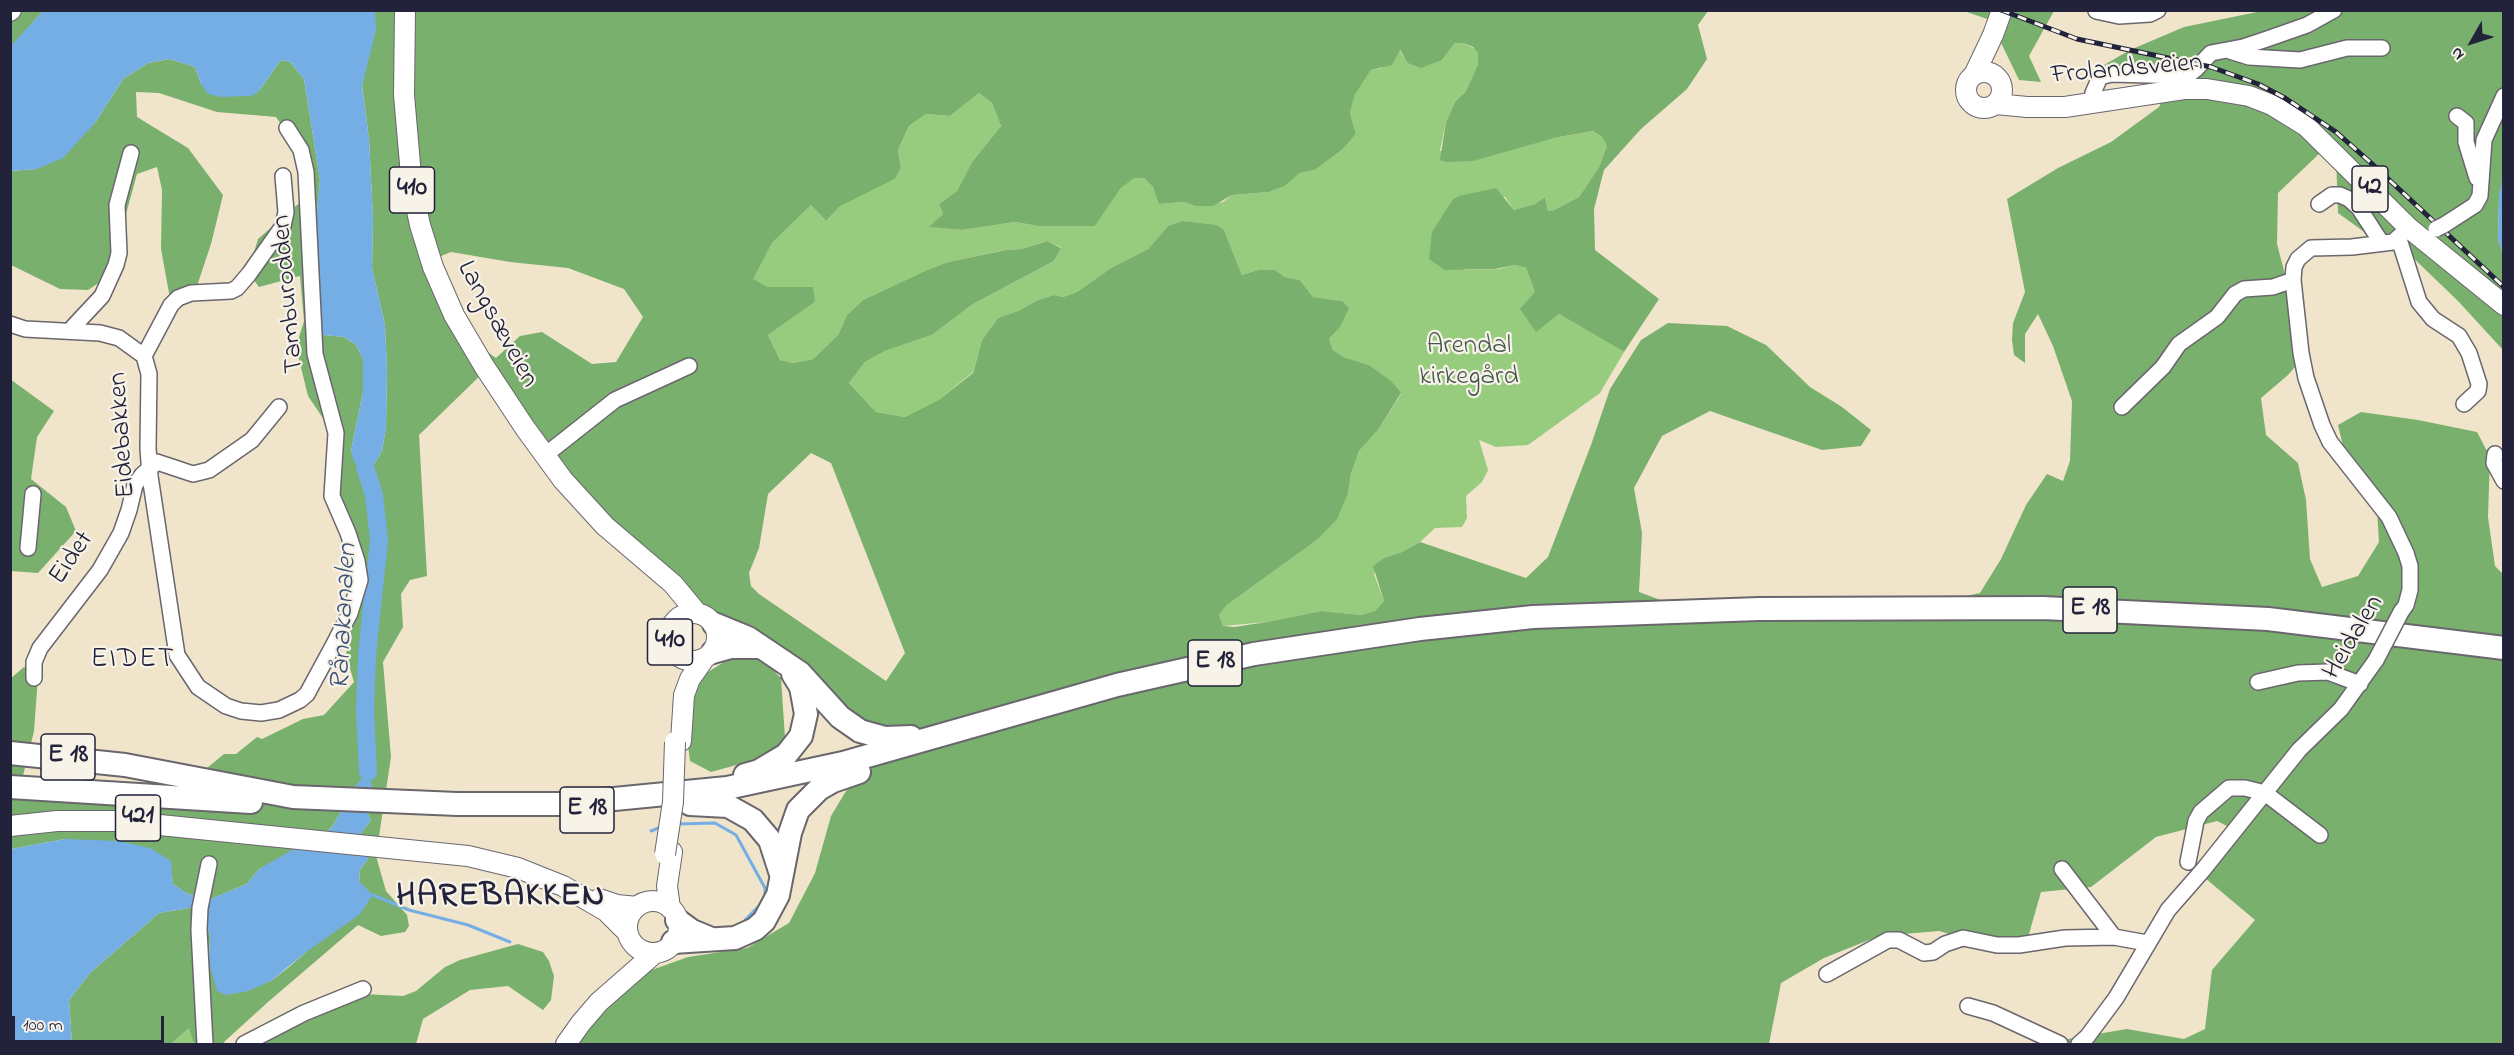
<!DOCTYPE html>
<meta charset="utf-8">
<style>
body{margin:0}
#map{position:relative;width:2514px;height:1055px;overflow:hidden;background:#f0e5cb;font-family:"Indie Flower",sans-serif}
canvas{display:block}
.frame{position:absolute;inset:0;border:12px solid #22223b;pointer-events:none}
.north{position:absolute;left:2442px;top:12px;width:60px;height:60px;-webkit-text-stroke:4px #f7f3e8;paint-order:stroke;rotate:231deg;font-size:16px;font-weight:700;line-height:24px;text-align:center;color:#22223b}
.north::after{content:'';display:block;margin:auto;width:21px;height:27px;background:#22223b;clip-path:polygon(50% 0,100% 100%,50% 72%,0 100%)}
.scale{position:absolute;left:12px;top:1016px;width:152px;height:27px;box-sizing:border-box;border:3px solid #22223b;border-top:0;padding-left:8px;font-size:18px;line-height:21px;white-space:nowrap;color:#22223b;-webkit-text-stroke:4px #f7f3e8;paint-order:stroke}
</style>
<div id="map">
<canvas width="2514" height="1055"></canvas>
<div class="frame"></div>
<div class="north">N</div>
<div class="scale">100 m</div>
</div>
<script>
const g = document.querySelector('canvas').getContext('2d');
g.lineJoin = 'round';
function fill(path, color) { g.fillStyle = color; g.fill(path, 'evenodd'); }
const shape = rows => new Path2D(rows.map(r => 'M' + r).join(''));
function strokePath(path, color, width, dash) { g.strokeStyle = color; g.lineWidth = width; g.lineCap = dash ? 'butt' : 'round'; g.setLineDash(dash || []); g.stroke(path); }
function write(font, color, halo, rows, align = 'center') {
  g.font = font + ' "Indie Flower",sans-serif'; g.lineWidth = 4.5; g.setLineDash([]); g.textBaseline = 'middle'; g.strokeStyle = halo; g.fillStyle = color; for (const [text, x, y, turn = 0] of rows) {
    g.save(); g.translate(x, y); g.rotate((+turn || 0) * Math.PI / 180); g.textAlign = isNaN(turn) ? turn : align; if (halo) g.strokeText(text, 0, 0); g.fillText(text, 0, 0); g.restore();
  }
}
fill(shape([
 [1455,43,1464,43,1475,49,1478,53,1478,64,1466,91,1455,102,1446,122,1440,151,1554,138,1593,131,1602,137,1607,146,1599,167,1579,197,1554,210,1548,211,1545,197,1535,204,1514,210,1505,197,1459,196,1453,199,1443,217,1464,270,1499,269,1515,265,1526,268,1535,292,1536,331,1559,314,1624,352,1600,393,1528,445,1496,447,1479,440,1488,470,1482,482,1466,496,1467,518,1462,527,1435,528,1420,542,1402,552,1384,558,1374,574,1384,601,1375,611,1361,615,1321,611,1267,622,1223,626,1219,615,1227,605,1317,540,1348,493,1351,474,1359,451,1378,430,1401,394,1369,365,1344,357,1333,350,1329,339,1340,327,1342,301,1313,297,1300,280,1285,277,1275,270,1258,270,1242,275,1224,230,1182,221,1168,226,1148,249,1111,268,1077,292,1063,297,1054,295,1038,300,1018,311,998,318,982,340,973,372,940,399,905,417,876,412,849,383,865,362,885,351,932,335,973,304,1054,261,1061,247,1046,241,1022,249,1005,250,948,262,927,270,863,300,847,315,838,335,813,359,793,363,780,360,768,335,815,302,797,288,768,287,752,279,772,243,811,205,826,221,839,207,895,179,901,168,898,150,909,126,926,114,950,116,979,93,992,103,1001,126,972,162,957,191,939,204,943,214,930,227,962,230,1015,222,1038,226,1095,226,1121,188,1134,177,1144,178,1153,187,1160,204,1184,202,1195,206,1223,202,1232,195,1269,192,1285,186,1300,173,1315,170,1343,149,1356,134,1350,113,1355,93,1371,70,1382,68,1399,50,1405,58,1442,60],
 [190,1027,194,1044,171,1044]
]), '#97cc7e');
fill(shape([
 [11,11,43,11,11,47],
 [375,11,1708,11,1698,25,1707,59,1687,89,1641,129,1604,170,1594,209,1595,250,1659,299,1624,352,1559,314,1536,332,1520,309,1535,292,1526,268,1515,265,1495,269,1445,270,1429,259,1432,232,1453,199,1459,196,1496,188,1514,210,1535,204,1545,197,1548,211,1554,210,1579,197,1599,167,1607,146,1602,137,1593,131,1554,138,1473,161,1447,162,1440,160,1446,122,1455,102,1466,91,1478,64,1478,53,1473,47,1464,43,1455,43,1442,60,1421,68,1408,63,1400,50,1392,65,1371,70,1355,94,1350,113,1356,134,1343,149,1315,170,1300,173,1285,186,1269,192,1232,195,1213,206,1195,206,1184,202,1159,204,1153,187,1144,178,1134,178,1121,188,1095,226,1038,226,1015,222,962,230,929,227,943,214,939,204,957,191,972,162,1001,126,992,103,979,93,950,116,926,114,909,126,898,150,901,168,895,179,839,207,826,221,811,205,772,243,753,279,768,287,813,287,815,302,768,335,780,360,793,363,813,359,838,335,847,315,863,300,927,270,948,262,1006,250,1022,249,1047,241,1061,248,1054,261,973,304,932,335,885,351,865,362,849,383,876,412,905,417,940,399,973,373,982,340,998,318,1018,311,1038,300,1054,295,1063,297,1077,292,1111,268,1148,249,1168,226,1182,221,1216,225,1224,230,1242,275,1258,270,1275,270,1285,277,1300,280,1313,297,1342,301,1349,308,1340,327,1329,339,1333,350,1344,357,1369,365,1392,382,1401,393,1378,430,1359,451,1351,474,1348,493,1337,519,1317,540,1227,605,1219,615,1223,626,1234,627,1267,622,1321,611,1361,615,1375,611,1384,601,1373,566,1384,558,1402,552,1420,542,1526,578,1548,557,1591,445,1610,389,1641,340,1668,323,1727,326,1766,345,1810,387,1842,407,1871,430,1861,446,1822,450,1710,411,1662,436,1634,488,1642,533,1639,592,1687,610,1923,605,1980,593,2001,559,2026,505,2047,474,2063,481,2070,461,2072,401,2053,346,2038,314,2025,334,2025,363,2014,355,2012,340,2013,323,2025,292,2007,199,2058,168,2111,142,2159,107,2169,87,2152,70,2096,73,2085,76,2130,50,2184,27,2262,11,2503,11,2504,173,2499,197,2498,239,2503,254,2503,350,2458,301,2406,251,2374,239,2338,213,2336,156,2321,152,2278,193,2277,244,2292,301,2301,360,2288,375,2261,398,2266,435,2298,463,2306,500,2310,559,2322,587,2358,576,2379,542,2377,510,2346,459,2338,425,2361,412,2418,420,2477,432,2490,457,2488,517,2495,566,2504,575,2503,1044,2054,1044,2068,1039,2127,1029,2184,1039,2205,1029,2212,970,2255,920,2205,878,2233,829,2217,821,2156,837,2091,887,2041,892,2027,941,1995,947,1939,931,1879,936,1824,958,1781,983,1769,1044,578,1044,592,1022,632,977,688,957,747,948,789,923,815,873,831,816,846,791,891,752,848,717,782,646,735,629,692,603,581,487,487,369,419,435,427,576,410,580,401,594,403,627,383,662,391,757,376,856,386,891,407,915,409,926,405,932,381,936,358,925,268,1002,224,1042,225,1044,194,1044,189,1028,171,1044,72,1044,69,1000,90,973,159,913,195,907,205,910,210,938,209,962,271,981,289,967,306,952,359,882,360,870,368,859,361,833,371,820,368,814,372,786,357,784,332,827,314,844,259,869,247,884,208,900,186,893,173,884,170,861,65,839,11,849,10,679,24,667,38,677,34,731,20,788,137,786,188,777,201,773,224,754,236,754,257,737,262,739,303,719,324,715,354,682,346,655,353,614,353,553,330,497,337,439,308,396,296,347,304,321,300,276,259,287,248,272,258,239,304,199,301,153,276,117,217,112,159,93,136,92,137,117,188,148,223,195,211,244,192,301,171,304,161,249,162,190,157,167,137,174,109,276,88,290,60,289,11,265,11,171,37,169,95,123,123,79,148,63,169,59,195,67,201,84,259,91,281,60,290,62,304,79,320,180,314,240,323,335,344,337,356,345,363,359,363,392,351,451,365,467,375,463,382,451,386,428,387,370,385,325,372,268,373,219,369,139,362,85,375,30],
 [451,252,510,262,568,268,624,289,643,317,616,362,592,364,542,332,520,336,496,358,474,343,429,261],
 [811,453,831,463,905,653,886,681,759,594,751,586,749,573,759,548,768,494],
 [1964,11,2054,11,2029,56,2041,82,2019,80,1990,20],
 [10,379,54,411,37,437,31,479,66,507,76,531,38,573,11,571],
 [737,654,763,660,781,678,785,738,769,756,711,772,690,761,686,730,695,680],
 [518,944,543,952,549,961,554,976,551,1000,543,1010,508,986,470,990,423,1019,416,1044,243,1044,363,994,403,996,416,991,445,967,460,960]
]), '#79b06d');
fill(shape([
 [43,11,375,11,376,30,362,86,369,139,373,219,372,268,385,325,387,370,386,428,382,451,375,463,362,469,354,462,351,451,363,392,363,359,356,345,344,337,323,335,316,327,314,240,320,180,304,79,290,62,281,60,259,91,251,96,221,97,208,94,201,84,195,67,169,59,148,63,123,79,95,123,63,158,37,169,11,171,10,47],
 [2503,173,2503,254,2498,239,2499,197],
 [368,772,372,786,368,814,371,820,361,833,369,852,368,859,360,870,359,881,373,895,359,915,306,952,271,981,248,991,226,995,217,991,209,962,210,938,205,911,195,907,159,913,90,973,69,1000,72,1044,11,1044,11,849,65,839,118,841,150,848,171,861,173,884,186,893,208,900,247,884,259,869,292,850,314,844,332,827,357,784]
]), '#75aee5');
strokePath(shape([
 [677,824,715,823,736,835,765,888,765,895,760,905,745,920],
 [651,831,661,827],
 [373,895,409,910,468,925,510,942]
]), '#75aee5', 3);
strokePath(shape([
 [365,467,374,495,379,540,367,655,365,711,368,772]
]), '#75aee5', 18);
const minor = shape([
 [2096,11,2119,16,2150,14,2158,10],
 [2230,51,2249,57,2300,60,2347,48,2382,48],
 [2092,104,2093,93,2100,77,2111,74,2187,76,2196,69,2211,53,2243,47,2267,39,2307,25,2334,10],
 [2457,116,2466,123,2466,142,2477,178],
 [2319,204,2332,195,2340,195,2349,199,2359,208,2381,242],
 [2444,225,2475,205,2480,196,2484,140,2504,96],
 [2399,239,2419,302,2433,319,2459,336,2469,353,2479,384,2478,391,2464,404],
 [10,324,25,329,100,333,119,338,144,356,149,374,148,448,150,476,177,655,198,687,226,706,241,711,261,713,279,710,300,700,307,694,334,644,350,613,360,580,357,561,348,533,332,496,336,433,315,354,306,172,301,150,287,128],
 [73,331,73,327,102,296,116,265,119,253,117,205,131,153],
 [144,356,171,305,178,298,191,293,231,291,237,288,249,274,283,226,286,212,283,176],
 [2122,407,2163,367,2179,344,2217,317,2235,294,2244,289,2273,287,2293,280],
 [2495,454,2494,463,2504,481],
 [544,456,615,400,689,366],
 [28,548,33,494],
 [2401,612,2406,605,2410,590,2410,566,2406,553,2389,517,2330,442,2322,425,2306,378,2301,353,2293,280,2294,267,2298,259,2311,248,2352,247,2393,242,2409,228],
 [34,678,34,662,40,648,100,570,121,533,129,510,135,485,142,475,157,462,193,474,209,470,252,440,279,407],
 [2258,682,2298,673,2328,672,2360,684],
 [2188,862,2196,821,2201,812,2229,788,2245,788,2265,793,2320,835],
 [2062,869,2114,937],
 [1827,974,1888,940,1899,940,1924,953,1933,952,1945,944,1963,938,1997,945,2019,945,2065,938,2114,937,2147,943],
 [1968,1006,1993,1013,2060,1044],
 [205,1044,199,930,200,908,209,864],
 [244,1044,304,1013,363,989],
 [2079,1044,2087,1037,2116,998,2168,910,2203,870,2299,750,2341,709,2376,660]
]);
const major = shape([
 [405,10,404,95,412,187,420,225,433,267,454,315,484,366,525,428,563,480,605,526,673,584,697,613],
 [10,11,11,10],
 '1966 90a18 18 0 1 1 36 0a18 18 0 1 1-36 0Z',
 [1974,75,1993,35,2002,10],
 [1996,104,2027,107,2065,107,2184,89,2207,89,2249,96,2272,105,2306,126,2409,228,2504,305],
 '669 637a24 24 0 1 1 48 0a24 24 0 1 1-48 0Z',
 [681,741,684,695,690,679,704,659],
 [10,826,57,821,120,821,468,856,518,868,563,886,606,911,627,932],
 [599,899,617,905,637,907],
 '627 927a26 26 0 1 1 52 0a26 26 0 1 1-52 0Z',
 [670,908,667,886,672,852],
 [566,1044,581,1023,599,1002,655,953]
]);
const highway = shape([
 [714,624,748,638,800,673,840,717,860,731,885,738,911,737],
 [713,652,731,647,758,647],
 [10,753,125,765,293,797,457,804,563,804,727,788,843,763,1117,685,1254,654,1420,629,1533,617,1759,609,2043,608,2268,619,2504,648],
 [745,775,759,771,786,755,801,736,806,714,801,687,793,674],
 [10,787,251,802],
 [690,804,728,806,753,820,770,840,781,874],
 [677,920,692,931,709,938],
 [673,942,735,938,755,929,764,921,778,895,790,833,798,810,819,789,833,781,859,772]
]);
strokePath(minor, '#6a666d', 18);
strokePath(major, '#6a666d', 22);
strokePath(highway, '#6a666d', 26);
strokePath(minor, '#fff', 15);
strokePath(major, '#fff', 20);
strokePath(highway, '#fff', 22);
const rail = shape([
 [2001,10,2077,39,2211,67,2258,84,2285,98,2336,132,2370,162,2504,287]
]);
strokePath(rail, '#22223b', 5);
strokePath(rail, '#f7f3e8', 3, [9]);
const minorBridge = shape([
 [2436,229,2444,225],
 [2376,660,2401,612]
]);
const majorBridge = shape([
 [665,854,673,802,675,742]
]);
strokePath(minorBridge, '#6a666d', 18, []);
strokePath(majorBridge, '#6a666d', 22, []);
strokePath(minorBridge, '#fff', 15);
strokePath(majorBridge, '#fff', 20);
for (const [x, y, w] of [
 [2370,189,36],
 [412,190,45],
 [2090,610,54],
 [670,642,45],
 [1215,663,54],
 [68,757,54],
 [587,810,54],
 [138,818,45]
]) { const box = new Path2D(); box.roundRect(x - w / 2, y - 23, w, 46, 4.5); g.fillStyle = '#f7f3e8'; g.fill(box); strokePath(box, '#22223b', 1.5); }
write('bold 26px', '#22223b', null, [
 ["42",2370,189],
 ["410",412,190],
 ["E 18",2090,610],
 ["410",670,642],
 ["E 18",1215,663],
 ["E 18",68,757],
 ["E 18",587,810],
 ["421",138,818]
]);
write('27px', '#22223b', '#f7f3e8', [
 ["Frolandsveien",2127,71,-5],
 ["Tamburodden",290,294,-95],
 ["Langsæveien",496,325,61],
 ["Eidebakken",124,435,-94],
 ["Eidet",73,559,-56],
 ["Heidalen",2355,638,-59]
]);
write('27px', '#45554f', '#f7f3e8', [
 ["Arendal",1469,348],
 ["kirkegård",1469,379]
]);
write('italic 28px', '#3f5376', '#f7f3e8', [
 ["Rånakanalen",346,617,-87]
]);
g.letterSpacing = '1.5px';
write('28px', '#22223b', '#f7f3e8', [
 ["EIDET",133,661]
]);
g.letterSpacing = '0px';
g.letterSpacing = '1.5px';
write('bold 33px', '#22223b', '#f7f3e8', [
 ["HAREBAKKEN",501,899]
]);
g.letterSpacing = '0px';
</script>
